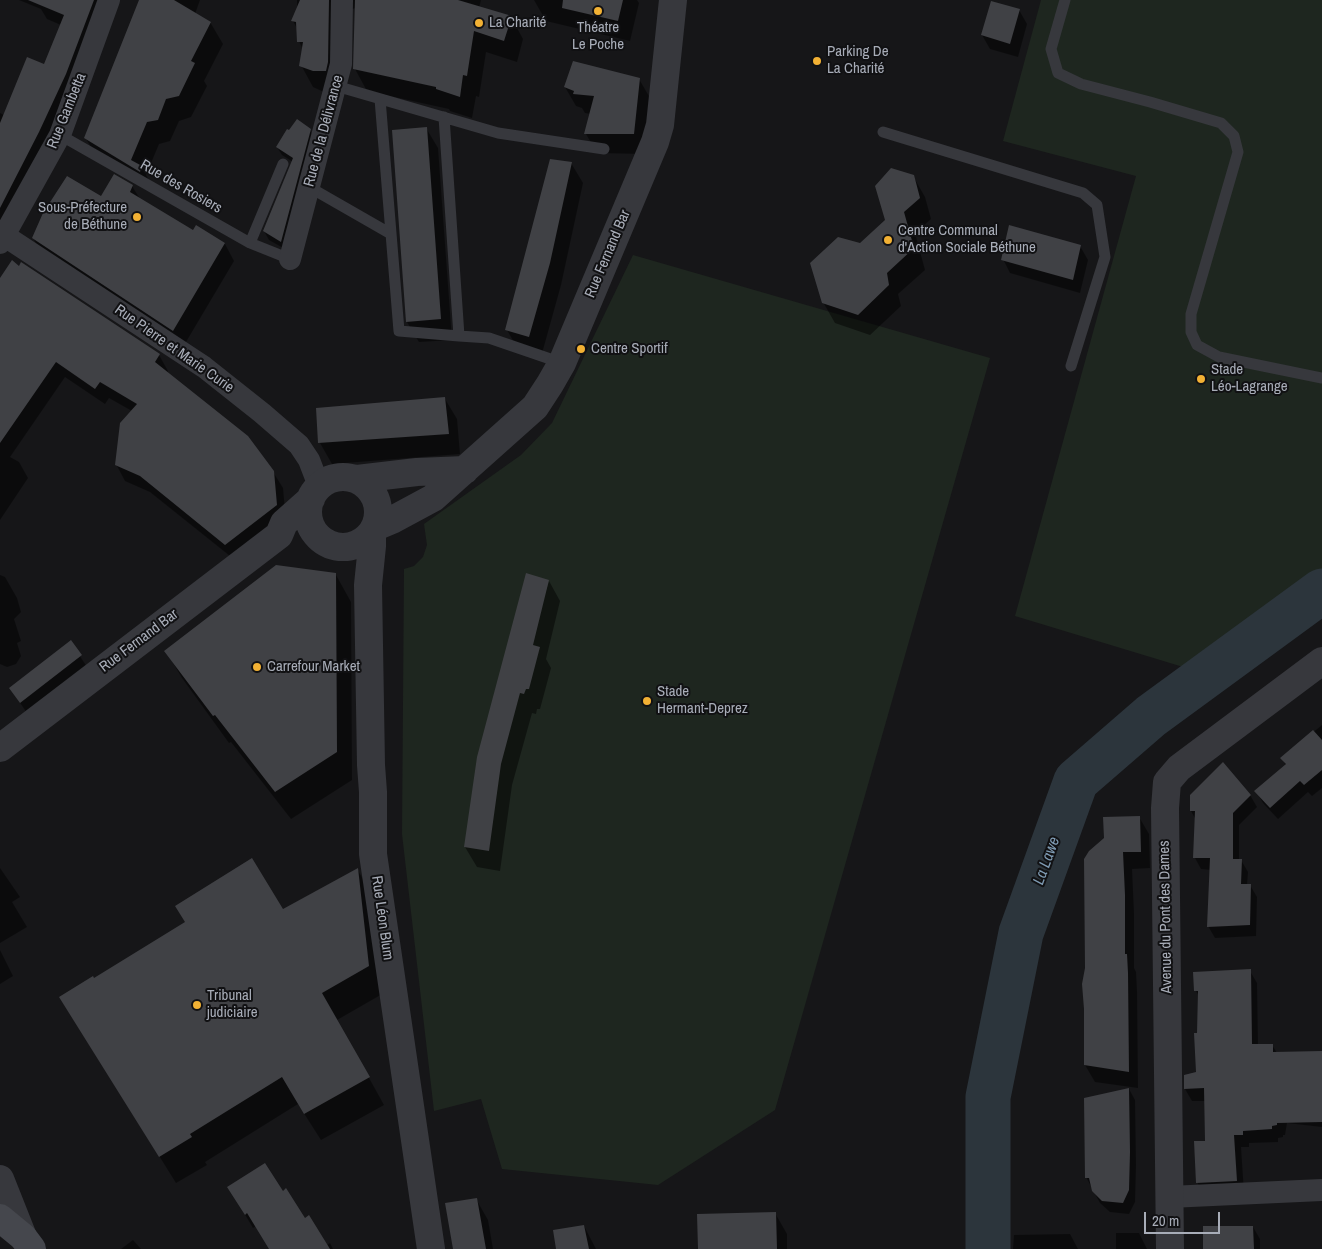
<!DOCTYPE html>
<meta charset="utf-8">
<style>
body{margin:0}
#map{position:relative;width:1322px;height:1249px;overflow:hidden;background:#161618;font-family:"Archivo Narrow",sans-serif}
canvas{display:block}
.scale{position:absolute;left:1144px;top:1212px;width:76px;height:22px;box-sizing:border-box;border:2px solid #a8adb8;border-top:0;padding-left:6px;font-size:15px;line-height:18px;white-space:nowrap;color:#a8adb8;-webkit-text-stroke:4px #111113;paint-order:stroke}
</style>
<div id="map">
<canvas width="1322" height="1249"></canvas>
<div class="scale">20 m</div>
</div>
<script>
const g = document.querySelector('canvas').getContext('2d');
g.lineJoin = 'round';
function fill(path, color) { g.fillStyle = color; g.fill(path, 'evenodd'); }
const shape = rows => new Path2D(rows.map(r => 'M' + r).join(''));
function strokePath(path, color, width, dash) { g.strokeStyle = color; g.lineWidth = width; g.lineCap = dash ? 'butt' : 'round'; g.setLineDash(dash || []); g.stroke(path); }
function write(font, color, halo, rows, align = 'center') {
  g.font = font + ' "Archivo Narrow",sans-serif'; g.lineWidth = 4; g.setLineDash([]); g.textBaseline = 'middle'; g.strokeStyle = halo; g.fillStyle = color; for (const [text, x, y, turn = 0] of rows) {
    g.save(); g.translate(x, y); g.rotate((+turn || 0) * Math.PI / 180); g.textAlign = isNaN(turn) ? turn : align; if (halo) g.strokeText(text, 0, 0); g.fillText(text, 0, 0); g.restore();
  }
}
fill(shape([
 [1041,0,1322,0,1322,582,1203,673,1015,616,1136,176,1003,141],
 [633,255,990,358,775,1110,658,1185,502,1169,481,1099,434,1111,402,834,404,569,414,566,423,557,427,545,424,524,521,455,552,423]
]), '#1e261f');
fill(shape([
 [19,0,110,0,74,90,0,228,0,113,4,115,44,66,61,25,47,19,41,9],
 [141,0,200,0,195,14,210,22,223,44,204,81,207,86,191,117,179,121,170,141,159,144,146,175,154,189,98,159,85,137],
 [297,0,481,0,479,8,511,17,523,39,517,62,486,52,479,97,476,96,472,118,450,111,449,109,367,91,355,69,356,8,348,10,326,93,313,87,301,65,303,50,299,41,298,30,293,21,297,10],
 [534,0,637,0,639,3,630,41,546,21],
 [1019,10,1027,24,1018,57,990,49,982,35],
 [639,79,650,98,645,154,597,153,586,134,591,114,585,113,582,108,576,106,565,87],
 [426,128,438,148,452,340,419,342,407,322],
 [309,129,314,138,285,249,269,240,264,231,293,162,282,155,277,147],
 [571,163,583,183,561,285,541,357,519,351,507,330],
 [913,176,925,197,931,219,915,233,925,270,898,294,901,306,870,335,835,323,823,302,861,244,886,220],
 [132,186,140,199,193,232,196,227,225,244,234,261,183,347,43,255,33,238,101,198],
 [1080,246,1088,260,1080,293,1010,273,1003,259],
 [0,286,159,355,168,371,167,373,273,472,283,488,286,522,235,560,150,492,125,481,116,464,132,411,109,398,105,404,65,377,10,457,19,462,28,478,0,520],
 [445,399,457,419,460,454,332,464,320,443,317,409],
 [0,575,5,577,17,598,21,612,14,619,21,641,17,643,21,656,16,664,7,667,0,664],
 [336,575,351,602,352,780,291,819,231,742,229,743,182,678,166,651],
 [549,581,560,601,546,659,551,668,540,709,537,709,536,714,532,713,512,785,500,871,477,867,465,847],
 [70,641,89,670,29,716,10,688],
 [1322,725,1322,788,1312,796,1308,792,1278,819,1263,803,1256,791,1286,766,1282,758],
 [1250,795,1257,807,1239,825,1239,860,1241,860,1248,872,1247,885,1250,885,1257,897,1256,936,1215,938,1208,926,1211,870,1201,869,1195,858,1196,820,1191,811],
 [1139,817,1149,834,1150,868,1132,869,1134,913,1134,968,1136,972,1137,991,1138,1088,1095,1082,1085,1065,1087,968,1085,860],
 [0,868,20,897,12,902,27,927,0,943],
 [357,869,373,896,384,993,337,1020,384,1105,321,1140,298,1104,205,1162,207,1165,176,1183,77,1024,94,980,282,910],
 [0,950,13,976,0,984],
 [1250,971,1257,983,1258,1045,1272,1045,1277,1053,1322,1052,1322,1127,1287,1123,1285,1135,1283,1135,1283,1137,1278,1138,1278,1142,1249,1143,1249,1147,1241,1147,1244,1193,1204,1195,1197,1182,1206,1142,1206,1101,1192,1101,1185,1089,1197,1073,1200,998,1196,991],
 [1129,1089,1135,1100,1136,1165,1135,1202,1129,1214,1110,1212,1100,1203,1086,1177],
 [282,1192,326,1246,330,1243,333,1249,270,1249,256,1226,253,1228,237,1201],
 [476,1199,488,1220,493,1249,454,1249],
 [775,1213,787,1234,787,1249,700,1249],
 [584,1226,596,1249,557,1249],
 [1253,1227,1260,1239,1260,1249,1204,1249],
 [1116,1233,1139,1233,1147,1249,1116,1249],
 [1070,1234,1078,1249,1013,1249,1014,1235],
 [133,1240,141,1249,121,1249]
]), '#0007');
strokePath(shape([
 [988,1249,988,1097,1021,933,1076,781,1151,716,1322,591]
]), '#2c353c', 45);
fill(shape([
 [28,0,94,0,66,74,39,132,0,208,0,123,27,57,44,64,64,15],
 [139,0,174,0,211,22,191,61,195,63,179,96,166,99,158,120,147,122,131,160,142,166,140,172,84,138],
 [300,0,329,0,328,62,326,71,313,71,299,66,303,42,297,42,296,22,291,21],
 [355,0,458,0,512,16,504,41,474,31,467,76,463,75,460,97,436,89,436,87,353,69],
 [563,0,623,0,618,21,562,8],
 [991,1,1020,9,1010,44,981,35],
 [573,61,640,78,634,134,584,134,594,96,573,94,574,91,564,87],
 [297,119,311,129,281,242,263,231,293,158,276,147,287,129,289,130],
 [427,127,441,319,406,322,392,130],
 [550,159,572,162,550,263,529,337,505,330],
 [891,168,914,175,920,198,904,212,914,248,887,273,889,285,858,315,822,303,810,263,838,237,860,243,885,220,875,186],
 [114,174,133,185,130,192,193,230,196,225,225,243,173,331,32,238,43,213,67,176,101,196],
 [1009,225,1081,245,1073,280,1001,260],
 [12,260,19,266,21,262,160,354,155,362,248,436,274,471,277,505,225,545,140,476,115,465,120,423,137,404,100,382,95,389,56,362,0,443,0,278],
 [445,397,449,434,318,443,316,408],
 [276,565,336,573,337,752,275,792,215,715,213,716,164,651],
 [526,573,549,580,533,645,540,647,529,689,526,689,524,694,520,693,501,764,489,851,464,847,477,757],
 [71,640,82,655,20,703,9,688],
 [1313,730,1322,740,1322,770,1304,785,1300,781,1270,808,1254,791,1286,764,1280,758],
 [1223,762,1251,795,1233,813,1233,859,1242,859,1241,884,1251,884,1250,925,1207,927,1210,858,1193,858,1195,811,1190,811,1190,795],
 [1140,816,1141,852,1123,852,1125,895,1125,954,1127,954,1128,973,1129,1072,1084,1065,1084,1009,1082,984,1085,968,1084,859,1089,851,1104,838,1103,817],
 [252,858,283,909,358,868,369,966,322,993,370,1077,304,1114,282,1077,190,1134,192,1137,159,1157,59,997,93,976,94,978,185,922,175,906],
 [1251,969,1252,1044,1273,1044,1273,1052,1322,1051,1322,1122,1277,1123,1277,1125,1272,1126,1272,1129,1243,1131,1243,1135,1234,1135,1237,1181,1196,1183,1194,1141,1205,1141,1204,1088,1184,1089,1184,1075,1196,1072,1194,1033,1197,1033,1198,991,1194,991,1193,972],
 [1129,1088,1130,1152,1129,1190,1123,1203,1102,1201,1092,1191,1089,1178,1085,1178,1084,1098],
 [265,1163,283,1191,286,1188,305,1218,309,1215,330,1249,269,1249,247,1213,245,1215,227,1187],
 [477,1198,486,1249,453,1249,445,1203],
 [776,1212,777,1249,698,1249,697,1214],
 [584,1225,589,1249,556,1249,553,1230],
 [1203,1226,1253,1226,1254,1249,1203,1249]
]), '#404145');
strokePath(shape([
 [1065,0,1051,49,1058,73,1081,84,1150,102,1221,123,1234,136,1238,152,1191,314,1191,332,1197,345,1219,357,1322,378],
 [336,86,498,133,604,149],
 [380,99,399,331,459,336,444,117],
 [883,132,1083,193,1097,205,1105,257,1071,366],
 [60,135,250,243,290,259],
 [309,187,391,234],
 [250,243,283,164],
 [459,336,489,338,562,363]
]), '#37383d', 11);
strokePath(shape([
 [5,236,204,367,262,413,299,445,309,460,319,486],
 [0,243,60,135,109,0],
 [290,259,341,64,342,0],
 [1169,1197,1322,1190]
]), '#37383d', 22);
strokePath(shape([
 '308 512a35 35 0 1 1 70 0a35 35 0 1 1-70 0Z',
 [357,479,417,472,465,470],
 [375,527,394,519,433,498,535,407,550,384,562,363,655,142,660,125,673,0],
 [372,533,372,546,368,585,371,765,373,792,373,854,431,1249],
 [0,748,279,535,284,523,311,499],
 [0,1179,23,1237],
 [1170,1249,1165,808,1167,782,1179,768,1322,661]
]), '#37383d', 28);
strokePath(shape([
 [0,1218,23,1237,32,1249]
]), '#45474d', 28);
for (const [x, y, r, color] of [
 [598,11,5,"#f2b134"],
 [479,23,5,"#f2b134"],
 [817,61,5,"#f2b134"],
 [137,217,5,"#f2b134"],
 [888,240,5,"#f2b134"],
 [581,349,5,"#f2b134"],
 [1201,379,5,"#f2b134"],
 [257,667,5,"#f2b134"],
 [647,701,5,"#f2b134"],
 [197,1005,5,"#f2b134"]
]) { const dot = new Path2D(); dot.arc(x, y, r, 0, 2 * Math.PI); g.fillStyle = color; g.fill(dot); strokePath(dot, '#111113', 2); }
write('15px', '#a8adb8', '#111113', [
 ["La Charité",489,23],
 ["Théatre",598,28,"center"],
 ["Le Poche",598,45,"center"],
 ["Parking De",827,52],
 ["La Charité",827,69],
 ["Sous-Préfecture",127,208,"right"],
 ["de Béthune",127,225,"right"],
 ["Centre Communal",898,231],
 ["d'Action Sociale Béthune",898,248],
 ["Centre Sportif",591,349],
 ["Stade",1211,370],
 ["Léo-Lagrange",1211,387],
 ["Carrefour Market",267,667],
 ["Stade",657,692],
 ["Hermant-Deprez",657,709],
 ["Tribunal",207,996],
 ["judiciaire",207,1013]
], 'left');
write('15px', '#a8adb8', '#111113', [
 ["Rue Gambetta",67,111,-68],
 ["Rue de la Délivrance",324,131,-75],
 ["Rue des Rosiers",181,187,30],
 ["Rue Fernand Bar",608,254,-67],
 ["Rue Pierre et Marie Curie",174,349,35],
 ["Rue Fernand Bar",139,641,-37],
 ["Avenue du Pont des Dames",1166,917,-91],
 ["Rue Léon Blum",382,918,82]
]);
write('italic 16px', '#7f9bb3', '#111113', [
 ["La Lawe",1047,861,-70]
]);
</script>
